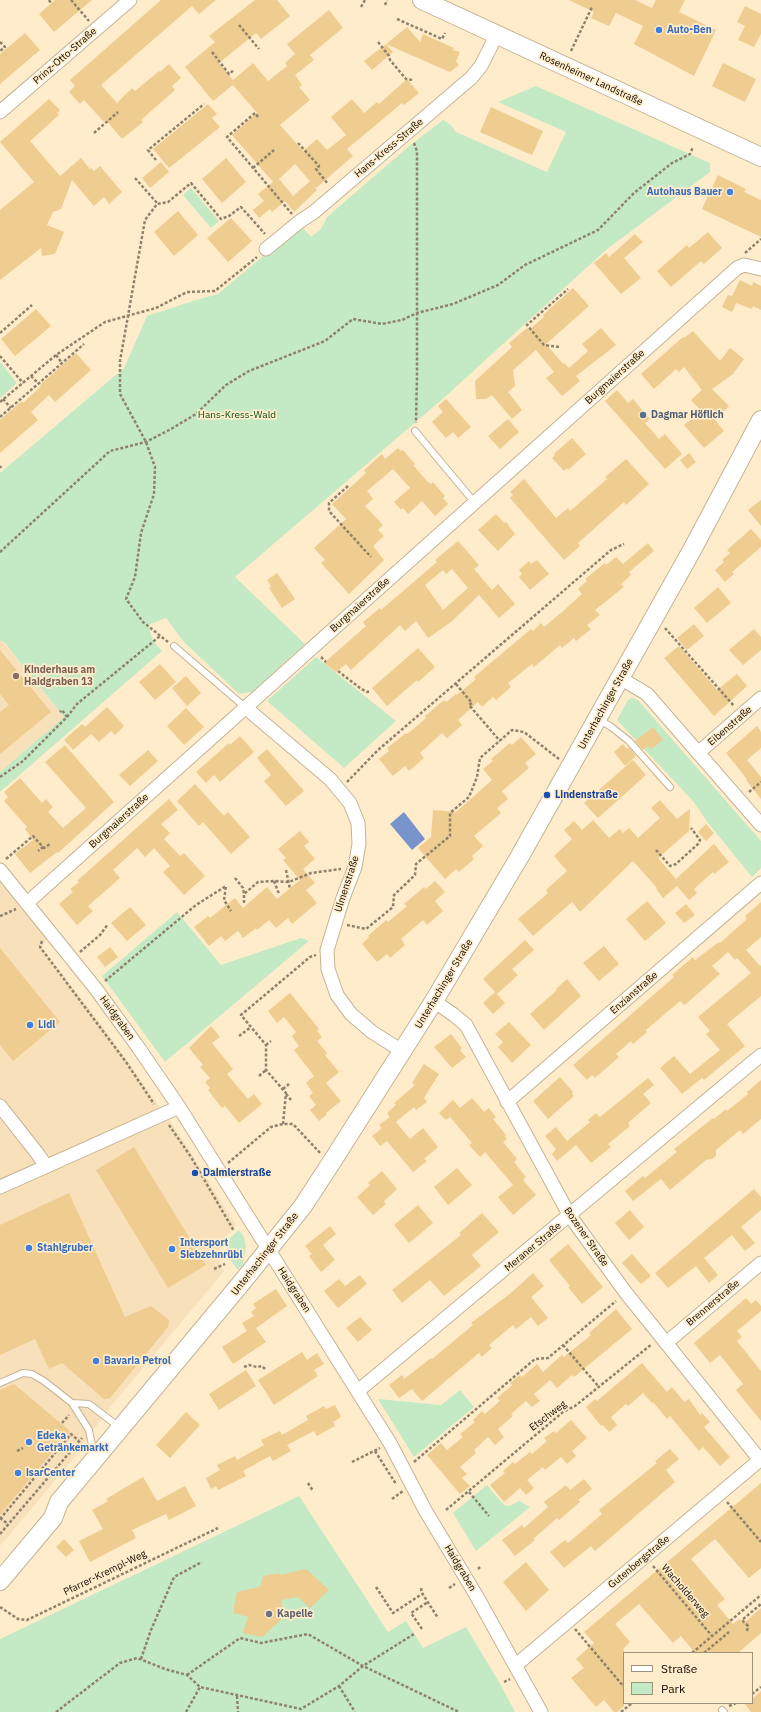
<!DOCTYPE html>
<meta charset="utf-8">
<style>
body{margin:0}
#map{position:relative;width:761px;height:1712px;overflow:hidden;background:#ffeccb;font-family:"IBM Plex Sans",sans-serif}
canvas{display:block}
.legend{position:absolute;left:623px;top:1652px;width:130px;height:52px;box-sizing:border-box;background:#ffeccb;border:1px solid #9f927b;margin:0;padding:5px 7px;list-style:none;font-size:12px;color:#100a02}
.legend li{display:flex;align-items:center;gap:8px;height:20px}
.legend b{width:20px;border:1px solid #9f927b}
</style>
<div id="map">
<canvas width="761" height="1712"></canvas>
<ul class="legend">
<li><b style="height:5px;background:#fff"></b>Straße</li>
<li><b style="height:11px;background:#c3eac4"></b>Park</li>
</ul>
</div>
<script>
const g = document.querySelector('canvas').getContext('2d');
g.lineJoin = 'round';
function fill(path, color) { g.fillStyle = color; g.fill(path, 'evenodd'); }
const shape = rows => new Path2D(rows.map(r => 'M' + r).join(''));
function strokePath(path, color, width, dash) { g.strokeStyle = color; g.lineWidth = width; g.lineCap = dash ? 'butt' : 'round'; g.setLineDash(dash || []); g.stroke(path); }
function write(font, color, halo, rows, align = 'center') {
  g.font = font + ' "IBM Plex Sans",sans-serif'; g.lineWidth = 3.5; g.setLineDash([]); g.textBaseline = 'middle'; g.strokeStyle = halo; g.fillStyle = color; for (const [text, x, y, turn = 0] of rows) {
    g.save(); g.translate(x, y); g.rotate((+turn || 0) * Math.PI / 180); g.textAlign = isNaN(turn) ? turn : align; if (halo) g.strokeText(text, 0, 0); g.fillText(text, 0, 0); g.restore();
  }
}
fill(shape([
 [0,641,2,641,64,717,0,772],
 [0,882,46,939,42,948,101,1024,179,1134,236,1225,222,1241,219,1253,220,1263,224,1271,112,1405,85,1441,84,1446,0,1546]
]), '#f8e1ba');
fill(shape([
 [536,86,710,163,710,172,606,250,446,396,235,577,305,644,252,692,239,694,183,641,166,618,148,625,153,641,162,651,0,792,0,772,64,717,3,641,0,641,0,473,124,368,147,316,196,300,218,294,300,225,311,237,321,229,327,217,408,147,443,120,451,125,456,132,547,172,566,132,498,102],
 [191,188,219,221,211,228,183,195],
 [0,362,17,383,0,398],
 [316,657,396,721,344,768,267,701],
 [632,698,638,700,761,841,761,868,752,877,708,823,693,801,617,720,628,700],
 [177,912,221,965,301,938,309,941,165,1062,102,976],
 [239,1230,244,1237,246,1246,243,1264,238,1270,228,1257,227,1250,230,1238],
 [460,1390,474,1407,414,1457,378,1399,441,1405],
 [487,1485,504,1505,510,1506,519,1501,530,1507,476,1551,453,1513],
 [299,1496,388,1632,406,1621,423,1648,466,1627,499,1682,515,1712,0,1712,0,1639]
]), '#c3eac4');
fill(shape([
 [404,812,425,839,412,850,390,824]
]), '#7994cb');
fill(shape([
 [55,0,92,0,54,32,39,14],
 [161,0,216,0,199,14,192,6,101,85,117,103,132,88,135,91,159,71,160,72,169,64,181,78,172,86,175,90,141,120,143,122,122,139,106,120,104,122,84,100,80,104,69,92,75,86,70,80],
 [255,0,277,0,290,16,261,39,256,33,219,63,233,80,253,63,268,81,287,66,285,63,295,54,287,44,329,10,343,28,310,55,314,60,295,75,302,85,299,87,310,100,280,125,303,151,317,139,327,150,346,135,331,117,352,99,364,113,377,102,379,104,407,79,419,93,404,105,402,103,347,149,353,156,316,188,295,164,279,179,293,196,310,181,317,190,294,212,285,201,272,212,270,209,259,218,253,210,264,201,258,194,273,182,232,135,257,113,233,85,213,101,185,67,215,42,209,36],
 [569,0,635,0,652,8,656,0,685,0,679,12,716,30,694,76,634,44,643,26,616,13,609,26,591,18,594,12],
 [745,6,761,14,761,34,754,47,738,40,745,26,737,22],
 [407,27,420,42,423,34,454,48,453,50,460,52,456,61,459,65,450,72,386,44],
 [25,33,40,50,0,84,0,54],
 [386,44,393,52,372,70,364,61],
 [723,63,756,79,745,102,712,86],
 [49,99,60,110,57,113,59,115,30,141,60,176,81,158,90,169,91,168,94,171,100,166,122,192,109,204,104,197,94,206,72,180,61,209,53,212,47,225,64,232,55,254,42,256,41,248,0,280,0,210,34,182,0,142],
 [208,104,217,114,212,118,220,127,169,168,153,149],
 [491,107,543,131,532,155,480,132],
 [226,158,246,182,222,203,202,179],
 [161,162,169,172,150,188,142,178],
 [718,175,746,189,744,192,761,200,761,237,702,209],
 [178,211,198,235,174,256,154,232],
 [231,218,252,241,228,262,207,238],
 [708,232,722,248,704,264,701,261,671,287,657,271,687,245,689,248],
 [635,234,643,242,624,258,641,278,621,294,594,263,606,253,609,257],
 [740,280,752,286,753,282,761,286,761,310,753,306,752,309,736,303,732,312,722,307,728,295,732,296],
 [573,288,589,306,546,344,563,364,564,363,569,368,588,351,582,344,601,328,616,345,576,376,580,381,562,396,546,378,554,372,536,350,513,370,515,386,508,392,522,410,512,419,492,395,486,399,476,399,475,381,512,347,509,343,527,328,529,330,544,317,543,315],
 [36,309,51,326,15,356,1,339],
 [693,331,720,361,730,348,744,359,733,374,712,389,729,406,715,420,724,431,704,448,684,425,701,411,691,400,702,390,684,367,679,372,676,369,654,389,641,374,683,337,684,338],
 [76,353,91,370,55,402,49,395,31,412,38,420,0,453,0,420,22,401,23,403,41,386,40,385],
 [617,390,628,403,633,399,650,419,645,423,659,439,665,434,682,454,665,469,605,401],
 [446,399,471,427,458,438,453,432,446,438,432,422,443,412,438,406],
 [508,419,519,432,500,449,488,436],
 [572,438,586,454,568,470,567,468,564,471,552,458,555,455,554,454],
 [398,448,401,451,403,450,415,464,413,465,427,481,431,484,433,482,445,496,443,498,448,504,435,516,422,501,408,514,403,508,401,510,394,502,410,488,393,469,367,491,373,499,365,506,383,525,378,530,384,536,373,546,384,560,349,594,321,563,325,560,314,548,346,519,332,504,366,473,364,470,382,454,385,459],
 [689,453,696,462,687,469,680,460],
 [626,459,649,484,626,505,624,502,578,543,580,546,564,560,510,498,513,495,510,492,524,479,556,518,568,508,570,511,607,479,605,477],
 [761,500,761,526,748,510],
 [496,514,504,523,506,522,515,534,498,551,478,530],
 [751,529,761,540,761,547,732,572,734,574,725,582,715,570,724,562,722,560,730,553,727,550],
 [458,541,479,565,474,569,492,590,498,584,515,604,499,618,479,595,451,622,428,638,416,621,405,631,400,625,351,670,346,664,336,672,324,663,366,626,363,622,380,608,381,610,437,562,435,560],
 [452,569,468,588,443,610,425,585,443,570,446,574],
 [648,543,654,551,629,572,631,575,621,584,624,587,595,610,600,615,587,625,591,629,576,641,574,638,562,648,560,645,534,667,532,664,508,683,511,687,496,700,493,697,482,707,478,702,458,720,462,725,447,738,442,733,420,753,424,758,409,771,405,766,393,776,379,759,389,751,387,748,406,733,407,734,417,726,426,718,425,716,444,700,446,702,456,694,457,695,476,679,474,677,531,629,533,631,541,623,544,627,562,612,582,594,578,589,587,581,585,579,605,563,606,565,616,557,623,564],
 [537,560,549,574,530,590,519,577,522,574,519,570,529,561,531,564],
 [277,573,295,599,282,608,269,588,271,586,267,580],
 [718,587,731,603,707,623,694,608],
 [694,624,704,636,687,650,677,638],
 [754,629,761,637,761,650,743,665,729,650],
 [679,646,717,690,737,674,747,686,714,716,664,658],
 [418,648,435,667,418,682,417,680,387,706,372,688],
 [0,650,51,712,0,754,0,712,9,705,0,694],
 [160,664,176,682,155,700,139,682],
 [186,676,201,693,187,706,172,688],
 [107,707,124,726,115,735,111,731,99,742,91,734,73,750,64,740,82,724,85,727],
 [186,708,204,727,184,745,167,726],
 [757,726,761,732,761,748,747,760,761,777,761,799,746,780,747,779,726,753],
 [653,727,663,740,651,749,648,746,643,750,635,741],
 [240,736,254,752,220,782,214,775,206,783,196,772,229,743,230,745],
 [521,737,536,754,525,763,529,768,502,791,508,799,497,808,501,813,474,836,483,846,472,856,474,859,459,872,456,869,445,879,418,848,431,837,433,810,456,812,492,780,483,769,493,761,491,759,510,743,512,745],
 [623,744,627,749,629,747,636,756,625,766,614,752],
 [65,745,114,802,58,853,57,852,30,873,15,854,33,840,25,829,27,827,4,801,8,797,4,792,20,778,42,803,46,799,53,807,48,812,63,828,86,808,45,762],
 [267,749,304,791,286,806,264,781,271,775,257,758],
 [148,750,158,761,130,786,119,775],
 [633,760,646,775,598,818,584,803],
 [195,784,224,816,228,812,250,837,231,854,203,822,199,826,177,801],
 [169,799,178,810,161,824,170,833,164,839,180,856,184,853,205,876,184,895,163,872,170,866,154,848,145,857,137,848,113,870,120,878,88,906,93,911,77,925,59,904,73,892,70,889,79,882,77,881],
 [660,800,677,819,690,809,689,831,658,858,676,879,714,844,729,862,714,874,713,872,694,889,697,893,689,900,677,886,663,898,656,889,657,888,633,861,580,912,572,902,533,936,518,919,548,893,546,890,567,871,554,856,572,839,564,830,574,821,582,830,593,820,609,838,620,829,623,833,629,828,638,838,660,818,651,808],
 [706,824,714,833,706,841,698,832],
 [300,831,309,842,304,846,315,859,303,869,315,883,306,890,317,903,292,924,288,918,276,928,269,920,257,930,256,928,243,938,238,931,225,941,221,936,209,946,194,927,208,916,210,918,235,898,243,908,267,887,277,899,300,880,283,860,286,858,278,849],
 [435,881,445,892,435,901,443,911,427,925,423,920,401,939,405,945,390,958,387,954,377,962,362,944,369,937,368,936,386,920,388,922,407,906,404,904,424,887,426,889],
 [647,901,666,923,645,941,626,919],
 [761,902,761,937,746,950,760,966,761,965,761,996,727,1024,745,1046,704,1080,702,1078,682,1094,660,1068,674,1056,690,1074,720,1050,706,1034,710,1031,698,1017,751,973,737,958,735,960,728,952,712,966,720,974,687,1003,684,1005,680,1001,646,1030,647,1032,633,1044,631,1041,616,1054,619,1057,595,1078,592,1075,587,1080,573,1065,674,977,672,975,693,957,695,960,719,942,720,943,747,919,745,916],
 [686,904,695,915,684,923,675,913],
 [130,907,146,925,127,941,111,923],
 [525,940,534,950,512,969,518,975,497,994,505,1003,493,1014,483,1003,495,992,483,979],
 [604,946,619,964,599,981,583,963],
 [110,947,118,957,105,967,97,957],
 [0,948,60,1022,13,1061,0,1045],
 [567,979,581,996,544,1030,530,1014,557,990,556,989],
 [290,993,319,1029,317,1031,322,1037,317,1041,327,1053,325,1055,339,1072,326,1083,341,1101,326,1113,327,1114,319,1121,310,1110,316,1105,309,1096,313,1093,306,1083,314,1076,294,1050,299,1046,292,1036,296,1032,284,1017,277,1023,268,1011],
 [509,1022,531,1045,512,1063,498,1047,503,1042,495,1034],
 [211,1026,220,1037,212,1043,233,1069,227,1074,248,1099,254,1094,262,1104,239,1123,225,1106,222,1108,208,1090,210,1088,205,1082,210,1078,200,1067,203,1065,189,1048],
 [451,1034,462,1048,460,1050,466,1057,452,1068,434,1047],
 [424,1064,439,1074,424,1098,427,1102,416,1110,414,1107,396,1122,410,1139,423,1128,438,1147,424,1159,427,1161,413,1172,387,1141,380,1146,372,1136,382,1128,379,1125,390,1117,387,1113,396,1105,394,1103,415,1085,412,1083],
 [560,1077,573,1092,572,1094,574,1096,548,1119,533,1101],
 [648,1078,654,1085,643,1094,651,1103,628,1123,630,1126,608,1144,611,1147,591,1163,576,1145,557,1161,552,1154,556,1149,545,1136,556,1127,567,1141,590,1122,588,1120,596,1113,600,1117],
 [761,1080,761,1119,743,1134,740,1130,716,1150,716,1156,712,1159,706,1160,670,1190,661,1179,633,1201,625,1191,643,1176,645,1178,677,1152,674,1149,713,1118,714,1119,726,1109,727,1111,748,1094,747,1092],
 [472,1098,484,1112,489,1108,496,1117,493,1119,506,1135,505,1136,507,1139,503,1142,517,1159,514,1162,526,1177,523,1180,536,1195,513,1215,498,1197,513,1185,485,1152,480,1157,469,1145,472,1143,450,1117,446,1120,439,1113,453,1100,460,1108],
 [134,1147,206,1265,168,1288,96,1170],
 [457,1168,472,1185,448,1205,434,1187],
 [382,1171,397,1189,384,1201,386,1204,373,1215,357,1197,370,1185,368,1183],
 [754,1189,761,1197,761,1210,741,1227,755,1243,745,1251,732,1235,704,1258,718,1275,709,1283,696,1266,668,1288,655,1273],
 [69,1193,125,1317,151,1306,169,1320,168,1327,110,1398,104,1399,62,1363,49,1369,35,1339,0,1355,0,1225],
 [418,1205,433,1223,409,1243,394,1225],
 [630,1210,644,1227,629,1240,615,1223],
 [482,1213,499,1232,472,1255,481,1266,444,1296,430,1280,402,1303,392,1290,461,1235,459,1233],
 [330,1226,336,1234,323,1245,335,1260,321,1272,309,1256,312,1254,305,1246],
 [568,1244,603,1287,582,1304,568,1287,570,1286,549,1260],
 [632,1254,651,1276,641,1284,622,1263],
 [533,1273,544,1286,531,1297,548,1318,538,1326,531,1317,516,1329,513,1325,489,1345,492,1348,487,1352,482,1357,479,1353,422,1401,412,1389,399,1398,389,1385,402,1375,404,1379,431,1358,432,1359,473,1325,471,1323,511,1293],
 [360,1275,367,1284,338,1308,324,1291,339,1279,345,1286],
 [276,1289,287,1306,256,1328,266,1342,233,1364,222,1347,247,1331,242,1323,254,1316,251,1312,256,1308,253,1304],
 [746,1298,751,1304,756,1300,761,1306,761,1311,737,1331,742,1337,737,1341,761,1371,761,1421,736,1390,743,1384,720,1355,710,1363,694,1343],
 [616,1309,632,1329,574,1377,572,1375,557,1388,550,1380,534,1394,540,1401,532,1407,526,1401,511,1414,513,1416,498,1429,504,1437,495,1445,488,1437,474,1450,476,1453,460,1467,467,1474,462,1478,470,1486,460,1494,427,1455,441,1443,447,1450,463,1437,460,1434,475,1422,473,1420,482,1411,485,1414,500,1401,497,1398,512,1385,510,1383,520,1375,522,1377,537,1364,543,1372,562,1355,564,1357,591,1335,589,1333],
 [360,1317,372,1330,358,1342,346,1328],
 [302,1352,307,1360,317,1353,324,1364,314,1370,318,1376,274,1405,258,1380],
 [642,1363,667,1392,672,1387,684,1402,689,1399,700,1415,702,1413,710,1422,704,1427,730,1457,720,1466,703,1447,699,1451,670,1416,667,1419,653,1402,652,1403,643,1393,628,1406,626,1404,611,1417,617,1425,609,1432,603,1425,601,1426,586,1407,595,1399,597,1401],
 [246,1370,256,1386,219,1410,209,1394],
 [14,1384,70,1431,0,1515,0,1390],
 [335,1405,341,1417,333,1422,335,1426,317,1436,314,1431,287,1445,291,1451,273,1461,270,1456,243,1471,246,1476,218,1490,216,1486,211,1489,206,1478,220,1470,217,1465,235,1456,237,1460,264,1445,261,1440,280,1431,282,1435,308,1420,306,1416,324,1406,326,1409],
 [186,1412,200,1425,170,1458,156,1445],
 [571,1420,587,1438,572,1451,576,1456,567,1464,561,1457,545,1470,543,1467,527,1480,534,1488,526,1495,520,1488,504,1502,490,1485,505,1473,503,1471,513,1462,515,1464,530,1452,532,1454,547,1441,544,1438,554,1431,556,1433],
 [670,1449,679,1459,666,1470,675,1482,595,1551,591,1546,564,1568,550,1552,565,1540,568,1543,602,1514,599,1510,657,1463,655,1461],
 [143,1477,157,1501,185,1486,196,1506,169,1520,166,1514,132,1530,136,1538,90,1562,79,1541,103,1529,92,1510,108,1501,106,1499],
 [584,1479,592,1489,578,1500,580,1502,559,1520,557,1518,533,1539,535,1540,515,1556,502,1540,522,1525,524,1528,548,1507,544,1502,566,1485,570,1490],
 [761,1483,761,1568,749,1578,715,1539,691,1559,725,1599,717,1605,733,1624,740,1619,744,1623,761,1608,761,1633,738,1653,695,1653,681,1636,673,1643,639,1604,615,1624,630,1642,623,1649,624,1650,624,1706,617,1712,614,1712,604,1700,596,1707,571,1678,584,1668,576,1659,594,1643,584,1632],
 [64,1539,74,1550,66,1557,56,1547],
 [526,1562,549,1590,526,1611,503,1582],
 [306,1569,329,1590,310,1608,298,1597,282,1600,283,1618,262,1637,243,1633,248,1617,234,1613,234,1607,237,1592,260,1587,263,1576,280,1573,280,1575],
 [761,1691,761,1712,751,1712,745,1704,752,1703,752,1699]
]), '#efcc8f');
const service = shape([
 [415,431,475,503],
 [174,646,246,708],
 [599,720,610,726,629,741,670,787],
 [0,1383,23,1373,32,1374,44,1381,72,1403,89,1430,94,1455],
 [72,1403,89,1404,119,1427],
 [722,1710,724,1712]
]);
const minor = shape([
 [0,112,130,0],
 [266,249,299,222,314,212,471,78,481,66,497,34],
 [620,678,647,694,761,825],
 [246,708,330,779,350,803,358,823,359,844,355,867,343,898,327,950,328,969,337,995,351,1014,372,1032,402,1051],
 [698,753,761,698],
 [0,870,96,989,138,1047,179,1107,390,1443,425,1510,476,1595,541,1712],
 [27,903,737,268,744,265,761,269],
 [434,1001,454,1015,466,1025,570,1216,626,1293,760,1460],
 [507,1102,761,883],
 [0,1106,37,1153,46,1166],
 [0,1187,179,1107],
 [666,1343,761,1263],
 [358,1391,761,1055],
 [516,1665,761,1459]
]);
const secondary = shape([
 [422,0,761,157],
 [0,1581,53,1518,59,1502,243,1281,303,1206,333,1160,434,1001,520,856,692,550,761,420]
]);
strokePath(service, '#c5b393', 8);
strokePath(minor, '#c5b393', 15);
strokePath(secondary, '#c5b393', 20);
strokePath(shape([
 [49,0,51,3],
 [71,0,89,21],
 [385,5,387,0],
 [361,7,365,0],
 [397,19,442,39,445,33],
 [239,25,259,49],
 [0,42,5,47,0,51],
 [378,42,389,56,390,60,406,79,413,80],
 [571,51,592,7],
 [212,52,229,74,234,70],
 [258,117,255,113,227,137,292,214],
 [94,133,118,112],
 [298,143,319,166,316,169,328,184],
 [414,143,417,151,417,375,416,423],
 [156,160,148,150,204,104],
 [253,168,274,150],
 [135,178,157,203],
 [745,253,761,239],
 [0,333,32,305],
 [559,347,544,345,527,325,568,289],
 [56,355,62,363],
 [0,356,23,383],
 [31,376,38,383],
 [3,399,11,408],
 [0,402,56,355,105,322,156,308,187,292,215,291,257,257],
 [0,417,84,344],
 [0,466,1,468],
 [348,486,329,503,329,511,371,557],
 [0,552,110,451,146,442,171,429,196,414,226,385,249,371,325,341,353,319,382,324,402,320,417,313,453,304,498,285,525,265,598,230,634,193,672,163,690,154,693,147],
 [665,628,734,706],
 [168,642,143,622,126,599,135,577,141,533,154,494,155,467,146,442,120,394,120,361,145,220,157,204,168,202,191,183,221,219,229,216,241,207,265,234],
 [321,657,326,662],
 [338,671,360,688,367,692,371,691],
 [456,684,472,703,469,705,500,741],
 [67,717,77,704,160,636],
 [0,777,23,761,67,717,62,710,60,712],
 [347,782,378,750,611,550,624,544],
 [749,792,761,782],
 [43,847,44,848,50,844],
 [656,850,670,866,676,864,698,844,700,840,691,828],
 [6,859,33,836,43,847,38,851],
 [286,870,290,889],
 [235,878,243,888,244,894],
 [274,881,279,894],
 [244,903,244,894,258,882,274,881,289,882,311,873,341,869],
 [0,916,16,909],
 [347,925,366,929,393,907,394,895,415,875,416,864,450,836,450,813,469,797,477,777,480,758,512,730,524,732,559,759],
 [42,941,40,947,126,1062,154,1104],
 [80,952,100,935,108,924],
 [105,981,196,905,226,886,224,900,231,911],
 [239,1036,251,1027],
 [266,1045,271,1041],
 [259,1076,266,1070],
 [283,1089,289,1084],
 [286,1094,291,1100],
 [283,1124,286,1093,266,1070,266,1045,241,1015,310,957,316,955],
 [169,1125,191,1157,234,1231],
 [228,1163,271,1127,283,1124,293,1124,321,1154],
 [214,1269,225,1264],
 [563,1345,599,1387],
 [244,1367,249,1365,257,1367,262,1366,265,1369],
 [62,1423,69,1415],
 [17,1451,23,1448],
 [375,1451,396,1484],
 [352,1462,380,1448],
 [414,1462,535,1359,548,1358,616,1301],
 [308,1483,313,1491],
 [469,1492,489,1516],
 [392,1499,403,1491],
 [727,1502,761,1542],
 [446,1510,563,1412,575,1406,652,1344],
 [0,1518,8,1524],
 [0,1519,71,1434,79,1441],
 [0,1534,82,1438],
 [653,1566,712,1636],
 [478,1569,480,1567],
 [376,1587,393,1613,422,1594],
 [421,1588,422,1593,438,1618],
 [449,1588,455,1584],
 [0,1607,18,1619,27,1620,218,1528],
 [422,1629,411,1613,428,1602],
 [575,1629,624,1687],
 [747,1631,748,1626,742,1620,761,1604],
 [692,1653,761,1595],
 [704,1653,729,1632],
 [141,1659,151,1630,174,1577,202,1562],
 [187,1675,240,1638,261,1643,308,1634,363,1666,459,1712],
 [504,1682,510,1679],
 [339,1686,355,1712],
 [752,1694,761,1687],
 [237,1696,238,1712],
 [729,1706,736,1703],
 [56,1712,120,1663,137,1658,165,1669,187,1675,200,1687,301,1709,339,1686,363,1666,414,1634],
 [186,1712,200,1687],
 [621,1712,632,1703]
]), '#8f826c', 2.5, [3, 2]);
strokePath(service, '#fff', 6);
strokePath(minor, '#fff', 13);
strokePath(secondary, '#fff', 18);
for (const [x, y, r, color] of [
 [659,30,4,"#3f7fe0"],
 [730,192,4,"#3f7fe0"],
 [643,415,4,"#5c6f8a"],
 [16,676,4,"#8d6e63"],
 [547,795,4,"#1a4fb4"],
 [30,1025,4,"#3f7fe0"],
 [195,1173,4,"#1a4fb4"],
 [29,1248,4,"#3f7fe0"],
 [172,1249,4,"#3f7fe0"],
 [96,1361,4,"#3f7fe0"],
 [29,1442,4,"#3f7fe0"],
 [18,1473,4,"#3f7fe0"],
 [269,1614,4,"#6b7280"]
]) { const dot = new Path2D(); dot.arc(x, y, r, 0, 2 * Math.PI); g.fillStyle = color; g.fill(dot); strokePath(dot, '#ffeccb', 1.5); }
write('bold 10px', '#366cbe', '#ffeccb', [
 ["Auto-Ben",667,30],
 ["Autohaus Bauer",722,192,"right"],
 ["Lidl",38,1025],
 ["Intersport",180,1243],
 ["Siebzehnrübl",180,1255],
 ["Stahlgruber",37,1248],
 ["Bavaria Petrol",104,1361],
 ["Edeka",37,1436],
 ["Getränkemarkt",37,1448],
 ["isarCenter",26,1473]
], 'left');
write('10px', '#100a02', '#ffeccb', [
 ["Prinz-Otto-Straße",65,56,-41],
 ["Rosenheimer Landstraße",591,79,25],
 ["Hans-Kress-Straße",389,148,-40],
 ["Burgmaierstraße",615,377,-42],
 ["Burgmaierstraße",360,605,-42],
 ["Unterhachinger Straße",606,704,-61],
 ["Eibenstraße",730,726,-41],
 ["Burgmaierstraße",119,821,-42],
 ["Ulmenstraße",347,884,-72],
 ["Unterhachinger Straße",444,984,-59],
 ["Enzianstraße",634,993,-41],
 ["Haidgraben",117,1018,54],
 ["Bozener Straße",586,1237,55],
 ["Meraner Straße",533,1247,-40],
 ["Unterhachinger Straße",265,1254,-52],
 ["Haidgraben",294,1290,57],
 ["Brennerstraße",713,1303,-40],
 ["Etschweg",548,1416,-37],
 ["Gutenbergstraße",639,1562,-40],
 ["Haidgraben",460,1568,59],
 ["Pfarrer-Krempl-Weg",105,1573,-26],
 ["Wacholderweg",685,1591,49]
]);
write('10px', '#005113', '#ffeccb', [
 ["Hans-Kress-Wald",237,415]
]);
write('bold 10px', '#4e5e75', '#ffeccb', [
 ["Dagmar Höflich",651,415]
], 'left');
write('bold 10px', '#785e54', '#ffeccb', [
 ["Kinderhaus am",24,670],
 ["Haidgraben 13",24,682]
], 'left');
write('bold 10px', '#164399', '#ffeccb', [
 ["Lindenstraße",555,795],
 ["Daimlerstraße",203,1173]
], 'left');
write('bold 10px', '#5b616d', '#ffeccb', [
 ["Kapelle",277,1614]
], 'left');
</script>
